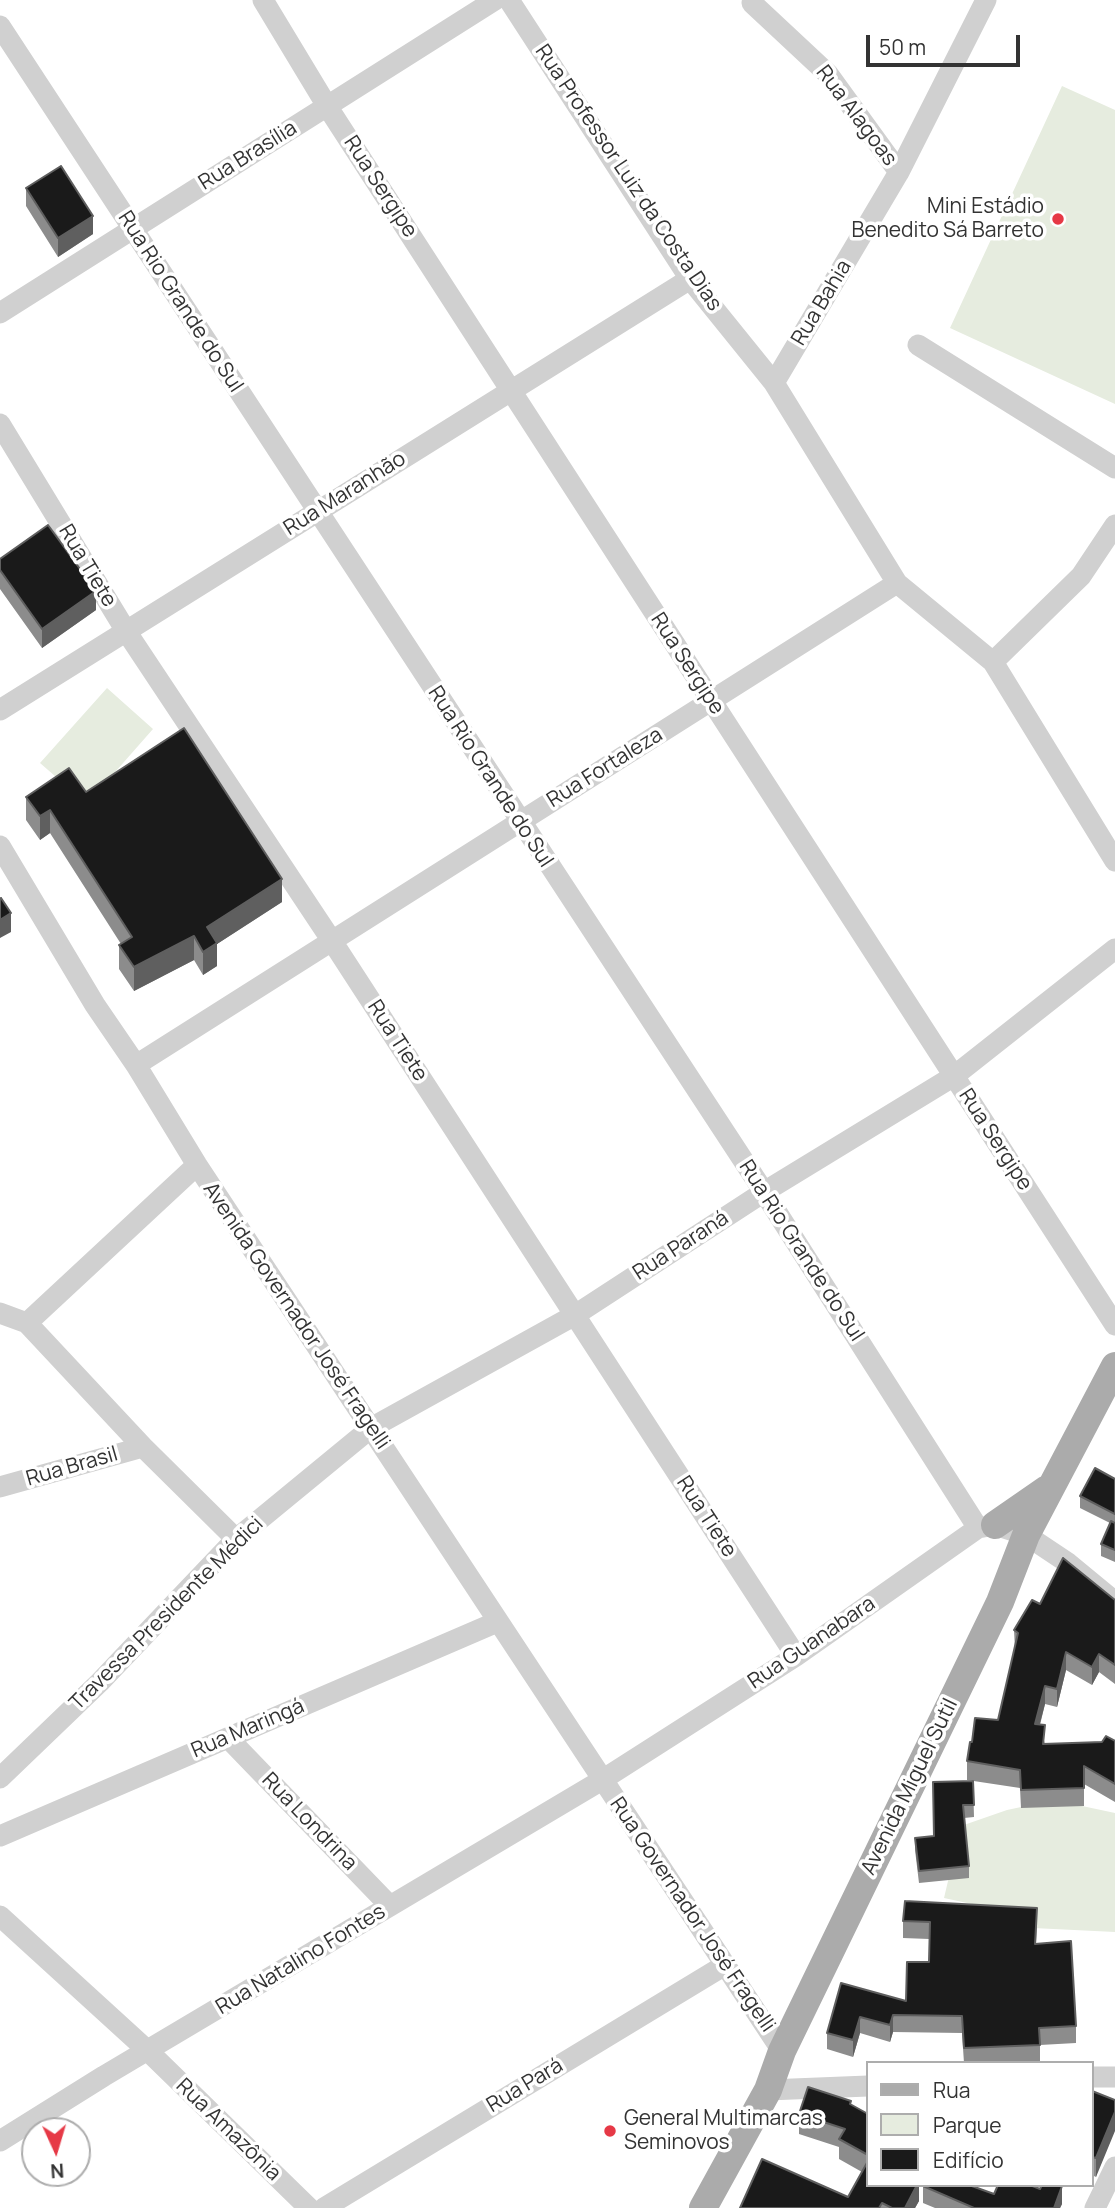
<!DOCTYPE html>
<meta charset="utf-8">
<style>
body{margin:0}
#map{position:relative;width:1115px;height:2208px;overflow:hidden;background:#fff;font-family:Manrope,sans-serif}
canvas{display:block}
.legend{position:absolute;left:866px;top:2061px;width:228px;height:126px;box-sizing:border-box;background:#fff;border:2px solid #adadad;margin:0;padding:9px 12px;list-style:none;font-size:21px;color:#333}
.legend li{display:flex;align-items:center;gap:14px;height:35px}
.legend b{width:35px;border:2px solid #adadad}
.north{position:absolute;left:21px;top:2117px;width:70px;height:70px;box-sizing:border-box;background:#fff;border:2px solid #adadad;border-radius:50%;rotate:176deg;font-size:19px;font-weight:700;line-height:28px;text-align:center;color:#333}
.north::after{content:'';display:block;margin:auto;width:24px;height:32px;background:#e63946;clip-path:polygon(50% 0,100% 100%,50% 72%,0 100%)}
.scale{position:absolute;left:866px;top:35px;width:154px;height:32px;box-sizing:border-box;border:4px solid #333;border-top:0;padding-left:9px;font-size:21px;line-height:24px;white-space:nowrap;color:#333;-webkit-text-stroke:5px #fff;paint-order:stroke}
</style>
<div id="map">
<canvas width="1115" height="2208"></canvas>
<ul class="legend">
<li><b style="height:9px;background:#ababab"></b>Rua</li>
<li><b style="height:19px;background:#e6ecdf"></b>Parque</li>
<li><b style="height:19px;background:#1a1a1a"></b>Edifício</li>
</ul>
<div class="north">N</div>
<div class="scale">50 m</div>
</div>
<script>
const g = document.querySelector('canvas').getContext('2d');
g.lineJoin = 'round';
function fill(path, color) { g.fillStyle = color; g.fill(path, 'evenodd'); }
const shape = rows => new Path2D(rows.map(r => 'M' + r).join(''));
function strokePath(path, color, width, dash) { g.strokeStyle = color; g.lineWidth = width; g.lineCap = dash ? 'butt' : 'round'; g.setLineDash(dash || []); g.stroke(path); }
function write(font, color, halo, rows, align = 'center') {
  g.font = font + ' Manrope,sans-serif'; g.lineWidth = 7; g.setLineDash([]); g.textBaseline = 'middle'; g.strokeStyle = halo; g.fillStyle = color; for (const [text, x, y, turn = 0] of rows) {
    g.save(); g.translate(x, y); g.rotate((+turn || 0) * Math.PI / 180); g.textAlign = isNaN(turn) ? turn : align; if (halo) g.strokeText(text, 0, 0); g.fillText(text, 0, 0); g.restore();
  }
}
fill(shape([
 [1062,86,1115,110,1115,404,950,328],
 [107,688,153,729,87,804,40,763],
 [1054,1800,1115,1813,1115,1932,1033,1928,981,1906,944,1898,961,1826,1007,1810]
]), '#e6ecdf');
strokePath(shape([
 [263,0,327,106,1115,1325],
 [509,0,690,279,774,383,897,583,993,662,1115,861],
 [752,3,828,74,899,172],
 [0,26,764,1192,978,1528],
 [0,313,495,0],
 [918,345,1115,468],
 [774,383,899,172,986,0],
 [0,424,126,631,332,941,796,1656],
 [993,662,1081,576,1115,525],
 [0,710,690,279],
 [0,846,95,1005,136,1065,197,1165,782,2051],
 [136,1065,897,583],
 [0,1313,27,1323,143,1447,236,1539],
 [27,1323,197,1165],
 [0,1487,143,1447],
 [228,1738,390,1906],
 [0,1778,100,1682,236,1539,371,1428,575,1315,764,1192,954,1076,1115,949],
 [0,1836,497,1622],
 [0,1916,148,2051,309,2208],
 [1092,2077,1115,2077],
 [768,2090,868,2086],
 [0,2141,104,2076,602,1780,796,1656,978,1528,995,1525,1026,1535,1068,1563,1115,1602],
 [324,2208,725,1965],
 [1095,2208,1115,2167]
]), '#d0d0d0', 21);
strokePath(shape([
 [995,1525,1047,1489],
 [703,2208,768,2090,782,2051,1000,1602,1026,1535,1115,1366]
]), '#ababab', 28);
fill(shape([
 [26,188,93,234,58,257,26,206],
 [0,559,96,610,42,648,0,589],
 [86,792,282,902,217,944,217,966,203,975,194,960,134,991,119,969,119,945,121,944,50,833,40,840,26,820,26,797],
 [1115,1479,1115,1562,1101,1556,1101,1544,1110,1523,1080,1508,1080,1496],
 [1115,1600,1115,1684,1099,1672,1092,1685,1066,1670,1057,1707,1045,1704,1040,1725,1045,1744,1115,1741,1115,1802,1084,1784,1084,1806,1021,1808,1020,1788,967,1780,967,1761,972,1742,998,1720,1015,1649,1014,1630,1040,1604],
 [973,1781,974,1817,964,1818,969,1866,969,1878,919,1883,915,1850,915,1838,934,1836],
 [903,1921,1037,1925,1036,1944,1076,2026,1076,2043,1040,2045,1040,2062,1016,2063,964,2063,962,2033,893,2032,890,2042,860,2033,853,2057,827,2049,827,2033,841,1983,906,2001,929,1962,929,1939,903,1938],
 [1092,2091,1115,2100,1096,2177,1092,2175],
 [851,2105,868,2114,868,2185,919,2185,919,2201,915,2208,740,2208,848,2197,862,2172,839,2159,839,2147,799,2134,799,2114],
 [923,2186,994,2194,1062,2204,1060,2208,935,2208,923,2203]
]), '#8c8c8c');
fill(shape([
 [93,216,93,234,58,257,58,238],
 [96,591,96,610,42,648,42,629],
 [50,810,50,833,40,840,40,816],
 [282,879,282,902,217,944,217,966,203,975,203,952,207,927],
 [11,913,11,932,0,938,0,920],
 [194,936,194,960,134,991,134,967],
 [1066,1652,1066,1670,1057,1707,1057,1689],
 [1099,1654,1099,1672,1092,1685,1092,1667],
 [1045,1686,1045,1704,1035,1742,1035,1724],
 [893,2015,893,2032,890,2042,890,2025],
 [860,2017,860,2033,853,2057,853,2040],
 [1115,2112,1115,2131,1096,2177,1096,2158],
 [917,2185,919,2185,919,2201,915,2208,905,2208],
 [1062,2186,1062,2204,1060,2208,1054,2208]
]), '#5f5f5f');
const building = shape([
 [61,166,93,216,58,238,26,188,61,166],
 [48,525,96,591,42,629,0,570,0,559,48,525],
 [184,728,282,879,207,927,217,943,203,952,194,936,134,967,119,945,132,937,50,810,40,816,26,797,69,768,86,792,184,728],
 [1,898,11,913,0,920,0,899,1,898],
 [1095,1468,1115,1479,1115,1514,1080,1496,1095,1468],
 [1111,1521,1115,1523,1115,1550,1101,1544,1111,1521],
 [1063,1558,1115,1600,1115,1665,1099,1654,1092,1667,1066,1652,1057,1689,1045,1686,1035,1724,1045,1725,1043,1744,1102,1742,1106,1736,1115,1741,1115,1784,1084,1766,1084,1788,1021,1790,1020,1770,967,1761,970,1742,972,1742,975,1718,998,1720,1018,1633,1014,1630,1032,1600,1040,1604,1063,1558],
 [973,1781,974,1805,963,1805,969,1866,919,1871,915,1838,934,1836,933,1782,973,1781],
 [905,1901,1037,1908,1035,1944,1071,1941,1076,2026,1039,2028,1040,2045,964,2048,962,2016,893,2015,890,2025,860,2017,853,2040,827,2033,841,1983,906,2001,907,1962,929,1962,930,1922,903,1921,905,1901],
 [808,2087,851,2101,850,2104,868,2114,868,2155,839,2139,845,2129,799,2114,808,2087],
 [1092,2091,1115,2100,1115,2112,1096,2158,1092,2157,1092,2091],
 [762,2159,848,2197,868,2161,868,2185,917,2185,905,2208,892,2208,882,2203,879,2208,740,2208,762,2159],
 [969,2185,994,2194,998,2185,1030,2185,1040,2189,1042,2185,1059,2185,1062,2186,1054,2208,974,2208,923,2186,969,2185]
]);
fill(building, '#1a1a1a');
strokePath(building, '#5f5f5f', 2);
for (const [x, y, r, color] of [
 [1058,219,7,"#e63946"],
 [610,2131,7,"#e63946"]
]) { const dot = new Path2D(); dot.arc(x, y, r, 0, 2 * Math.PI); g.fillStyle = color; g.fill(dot); strokePath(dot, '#fff', 2.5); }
write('21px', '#333', '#fff', [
 ["Rua Alagoas",856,116,53],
 ["Rua Brasília",248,156,-32],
 ["Rua Professor Luiz da Costa Dias",628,178,56],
 ["Rua Sergipe",380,187,57],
 ["Rua Rio Grande do Sul",180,302,57],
 ["Rua Bahia",822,303,-59],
 ["Rua Maranhão",345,494,-32],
 ["Rua Tiete",87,566,59],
 ["Rua Sergipe",687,664,57],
 ["Rua Fortaleza",605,768,-32],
 ["Rua Rio Grande do Sul",490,777,57],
 ["Rua Tiete",397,1041,57],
 ["Rua Sergipe",995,1140,57],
 ["Rua Paraná",681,1246,-33],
 ["Rua Rio Grande do Sul",801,1251,57],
 ["Avenida Governador José Fragelli",296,1316,56],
 ["Rua Brasil",72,1467,-16],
 ["Rua Tiete",706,1517,57],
 ["Travessa Presidente Médici",167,1614,-45],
 ["Rua Guanabara",812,1643,-34],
 ["Rua Maringá",248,1729,-23],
 ["Avenida Miguel Sutil",910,1787,-64],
 ["Rua Londrina",309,1822,46],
 ["Rua Governador José Fragelli",692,1915,56],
 ["Rua Natalino Fontes",301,1960,-31],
 ["Rua Pará",525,2086,-31],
 ["Rua Amazônia",228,2130,44]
]);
write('21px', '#333', '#fff', [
 ["Mini Estádio",1044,207],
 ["Benedito Sá Barreto",1044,231],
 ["General Multimarcas",624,2119,"left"],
 ["Seminovos",624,2143,"left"]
], 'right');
</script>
